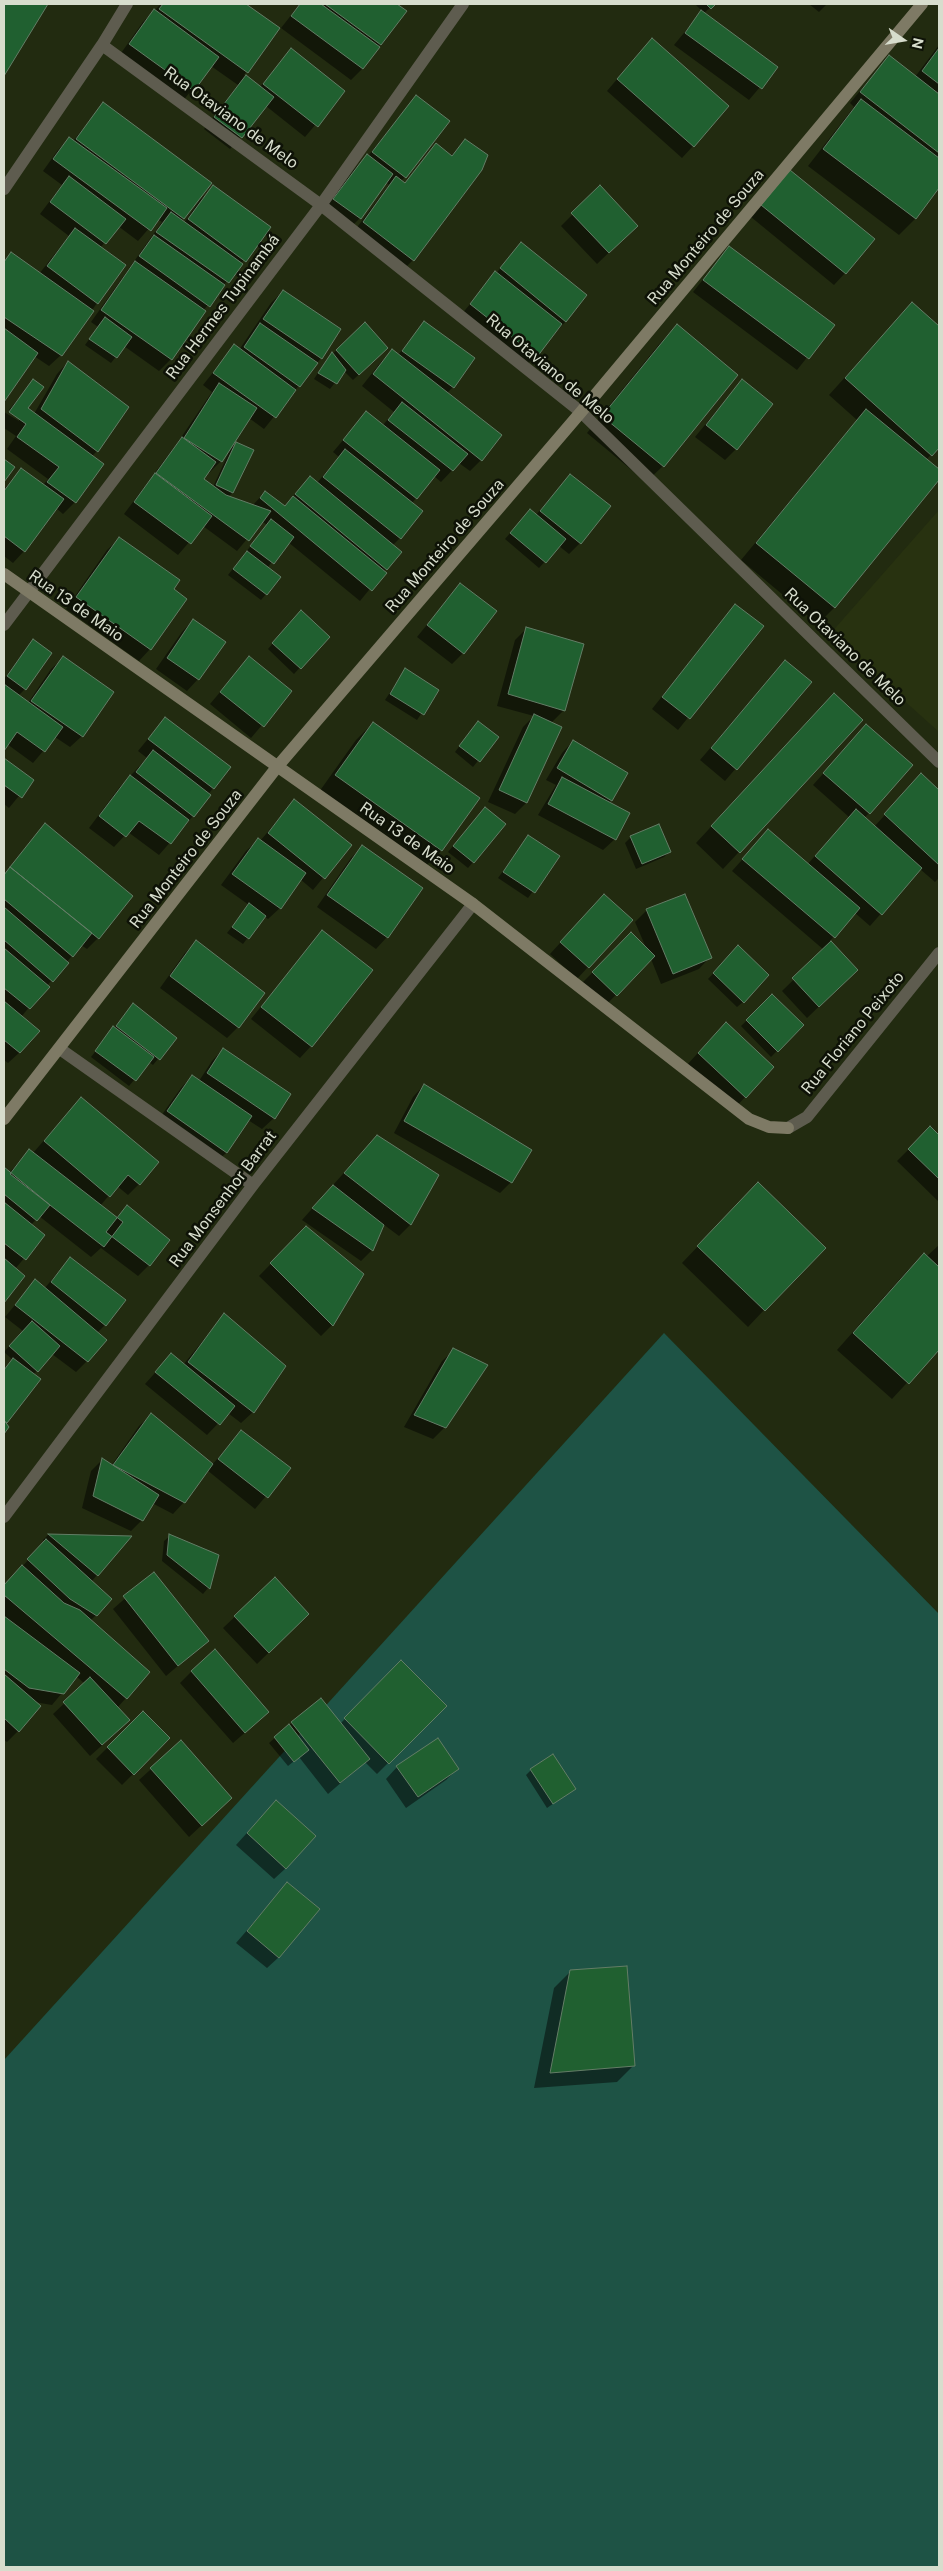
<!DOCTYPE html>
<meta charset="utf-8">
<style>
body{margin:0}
#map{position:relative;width:943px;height:2571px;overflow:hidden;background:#222b10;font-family:"Public Sans",sans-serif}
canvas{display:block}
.frame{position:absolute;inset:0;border:5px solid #d7ddcd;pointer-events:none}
.north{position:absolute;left:878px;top:15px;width:50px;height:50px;-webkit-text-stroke:4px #0e1207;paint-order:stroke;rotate:103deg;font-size:14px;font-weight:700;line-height:20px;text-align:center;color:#d7ddcd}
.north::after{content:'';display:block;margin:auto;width:18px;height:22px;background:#d7ddcd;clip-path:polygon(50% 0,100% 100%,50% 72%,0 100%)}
</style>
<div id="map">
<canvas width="943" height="2571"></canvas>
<div class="frame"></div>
<div class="north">N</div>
</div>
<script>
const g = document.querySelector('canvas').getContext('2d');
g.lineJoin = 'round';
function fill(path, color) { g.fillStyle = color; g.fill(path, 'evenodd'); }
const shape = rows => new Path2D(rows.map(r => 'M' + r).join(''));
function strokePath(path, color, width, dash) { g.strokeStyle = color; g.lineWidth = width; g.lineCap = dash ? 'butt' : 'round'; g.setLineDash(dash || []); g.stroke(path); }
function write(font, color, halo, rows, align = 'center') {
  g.font = font + ' "Public Sans",sans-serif'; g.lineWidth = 5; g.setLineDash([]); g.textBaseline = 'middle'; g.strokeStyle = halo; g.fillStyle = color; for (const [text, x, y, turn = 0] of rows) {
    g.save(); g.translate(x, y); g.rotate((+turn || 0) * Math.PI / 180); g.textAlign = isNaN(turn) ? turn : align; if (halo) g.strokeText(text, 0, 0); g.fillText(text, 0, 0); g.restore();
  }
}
fill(shape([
 [939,510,939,732,830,634]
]), '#283210');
fill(shape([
 [664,1333,939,1614,939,2567,4,2567,4,2060]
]), '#1e5345');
fill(shape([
 [4,4,46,4,4,74],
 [161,4,244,4,278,29,244,75,260,87,291,50,344,91,305,137,266,106,230,149,204,129,238,85,211,66,182,102,119,56,143,22],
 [300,4,395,4,405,11,362,69,351,80,281,28],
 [695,4,714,4,704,13,777,67,749,100,674,45,702,11],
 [809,4,827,4,819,12],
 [939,45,939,186,915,219,899,235,808,166,854,107,850,103,889,56,915,77],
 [641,51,693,146,682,158,607,91],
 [416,96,405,177,401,181,404,184,436,145,451,156,465,140,413,260,402,271,352,234,389,185,386,182,360,218,348,230,323,211,356,167,368,156],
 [103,104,183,219,181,221,184,223,200,200,214,186,270,227,203,311,171,359,159,371,124,346,111,363,85,345,98,327,91,322,162,222,157,219,138,241,118,226,100,248,97,303,61,355,49,366,34,356,4,400,4,261,11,254,39,274,69,236,40,214,62,185,43,171,58,150,69,139,73,141],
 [779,183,845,273,834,285,751,217],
 [600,187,625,237,597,264,561,226],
 [521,244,566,321,525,367,460,316],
 [729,247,833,325,797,370,693,292],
 [283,291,321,358,264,429,249,418,230,449,236,443,252,450,232,493,228,497,252,506,265,492,284,507,310,477,317,483,339,457,333,452,366,413,383,425,394,412,362,386,381,362,392,351,398,355,425,323,453,387,447,393,481,460,470,471,459,463,441,482,434,476,412,503,400,538,392,546,386,569,360,601,288,542,267,568,266,594,261,600,228,575,267,525,262,521,237,551,203,526,178,555,124,514,178,442,212,392,203,385,234,346,239,350,271,303],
 [229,449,230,450,213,487,202,479,208,471,209,473,221,461],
 [912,303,939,327,939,446,926,460,939,471,939,478,834,608,818,624,741,560,857,420,829,395],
 [365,324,387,348,353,380,344,371,330,389,314,379,327,359],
 [677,326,663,466,646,482,587,433,661,342],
 [68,362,97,451,92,456,103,464,75,502,63,514,56,508,24,551,13,563,4,556,4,489,22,469,43,485,48,479,7,449,16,436,4,428,4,412,19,421,19,418,9,410,33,381,27,408,34,414,57,374],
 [742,380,736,449,725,460,695,437],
 [570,475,580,543,569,554,559,546,539,568,505,539,525,516,536,515],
 [119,539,172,589,150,649,139,661,66,609,107,550],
 [460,584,463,653,452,664,417,637],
 [735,605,762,626,678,730,652,709],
 [295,618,328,637,294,674,268,649],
 [193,620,198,679,187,691,156,669,182,632],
 [527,628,564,710,551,723,561,728,526,803,515,814,488,802,523,727,534,716,497,706,515,640],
 [28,646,25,689,18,696,28,703,51,669,63,658,112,693,82,736,70,747,55,737,33,763,7,744,4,749,4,679],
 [249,658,290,692,251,738,210,704],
 [785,661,810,682,725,781,700,760],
 [405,670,437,690,417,720,385,700],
 [818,711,861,721,723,869,696,843],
 [165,718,213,788,193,816,159,855,128,832,114,847,89,828,119,788,147,758,138,751],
 [373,723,478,798,441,850,425,867,319,792,356,740],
 [866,726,869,813,864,818,874,827,921,775,939,791,939,878,935,882,920,869,870,926,854,912,830,941,857,970,807,1018,782,991,824,950,732,871,768,831,807,865,849,817,813,785],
 [473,728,497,737,473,767,455,752],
 [573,741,611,800,608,803,615,839,603,850,538,815,556,785,546,780,562,753],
 [4,759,32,780,9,808,4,804],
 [295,800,350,845,313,890,300,879,280,908,268,919,264,916,243,944,227,933,249,905,221,885,246,851,258,840,260,841],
 [480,814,504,825,468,868,448,852],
 [45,825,98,938,87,949,81,945,21,1017,20,1052,8,1063,4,1060,4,875],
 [528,837,558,856,528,898,498,878],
 [631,837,670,851,664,857,636,869,625,843],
 [362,847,387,937,376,949,317,907,351,858],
 [593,907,631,920,577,979,550,954],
 [647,910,710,957,699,969,661,984,651,959,604,1007,581,984,631,934,647,950,635,922],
 [323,931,311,1046,300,1058,251,1019],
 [196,942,238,1027,227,1038,160,988,185,953],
 [733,953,743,1002,737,1007,708,979],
 [772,996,802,1025,771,1057,741,1026],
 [128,1010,175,1038,153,1065,149,1062,129,1086,91,1057],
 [714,1035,772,1068,734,1109,687,1065],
 [223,1049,274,1118,262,1129,248,1120,226,1153,214,1164,156,1123,181,1088,192,1076,199,1081,212,1061],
 [424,1085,511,1182,500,1193,394,1133,413,1097],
 [81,1098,139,1184,128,1195,117,1186,100,1206,116,1218,127,1206,149,1265,138,1276,101,1248,91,1257,39,1216,31,1225,44,1235,15,1269,23,1276,4,1301,4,1169,9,1173,30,1150,33,1153],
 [930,1128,939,1137,939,1202,897,1161],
 [366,1148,438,1175,410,1225,399,1236,383,1224,372,1250,361,1261,302,1220],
 [742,1200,764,1310,748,1327,682,1263],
 [306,1228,332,1325,321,1336,259,1276],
 [939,1245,939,1348,892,1399,837,1350,907,1271,924,1255,926,1257],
 [70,1258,105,1325,97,1333,87,1361,76,1372,52,1354,33,1375,39,1380,5,1423,8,1427,4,1432,4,1369,13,1360,4,1352,23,1331,5,1317,35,1281,44,1289],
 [224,1315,284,1366,253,1412,241,1423,228,1413,207,1435,145,1384,171,1355,183,1365],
 [454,1350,445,1427,433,1439,404,1427,442,1361],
 [151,1415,212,1465,241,1431,289,1469,255,1509,207,1470,184,1502,173,1514,152,1503,142,1520,131,1531,82,1508,91,1471,102,1460,111,1466,139,1426],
 [48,1535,129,1538,91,1582,96,1615,90,1621,126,1698,117,1708,117,1732,90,1756,53,1714,85,1684,76,1676,52,1705,34,1702,18,1731,7,1742,4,1740,4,1586,45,1542,43,1540],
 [170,1536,217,1555,208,1588,203,1594,162,1561,164,1541],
 [154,1573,207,1641,166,1676,113,1609],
 [275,1579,308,1614,257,1664,223,1628],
 [401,1662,445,1706,377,1774,365,1762,328,1794,299,1757,288,1766,269,1743,292,1723,340,1724],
 [192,1671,256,1723,233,1743,180,1683],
 [143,1712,169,1738,122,1785,96,1759],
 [181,1742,219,1809,189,1837,139,1780],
 [397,1767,458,1768,446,1780,406,1808,386,1779],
 [531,1770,574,1789,547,1808,526,1775],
 [265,1813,286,1868,274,1879,236,1845],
 [287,1884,279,1957,267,1968,236,1943],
 [570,1972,634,2065,617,2082,534,2088,554,1988]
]), '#0007');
const building = shape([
 [4,4,48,4,4,76,4,4],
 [163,4,246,4,280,28,248,73,159,9,163,4],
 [300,4,321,4,380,47,363,69,291,16,300,4],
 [325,4,397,4,407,11,381,45,325,4],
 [706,4,716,4,711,9,706,4],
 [154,9,219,57,194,91,129,44,154,9],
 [701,10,778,67,762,89,685,33,701,10],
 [652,38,729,106,694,147,617,79,652,38],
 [291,48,345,91,318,127,263,84,291,48],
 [939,48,939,84,922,71,939,48],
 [889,55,939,94,939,153,860,92,889,55],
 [246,75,274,97,242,138,214,117,246,75],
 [416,95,450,121,406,178,372,152,416,95],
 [861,99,939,158,939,188,916,219,823,149,861,99],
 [103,102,212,183,184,219,76,139,103,102],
 [69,137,167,208,151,231,53,159,69,137],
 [465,139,488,155,482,170,414,261,363,222,396,176,405,183,436,143,452,156,465,139],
 [367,154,393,174,361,219,333,199,367,154],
 [790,170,875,239,846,274,761,205,790,170],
 [69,176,126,219,106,244,50,202,69,176],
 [213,185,271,227,246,262,188,219,213,185],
 [600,185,638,226,609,253,571,213,600,185],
 [171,212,243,264,229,283,156,232,171,212],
 [75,228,126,265,98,304,47,266,75,228],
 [154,235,225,285,210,307,139,256,154,235],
 [521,242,587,295,566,322,500,268,521,242],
 [729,246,835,325,809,359,703,280,729,246],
 [11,252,94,311,62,356,4,317,4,262,11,252],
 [135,261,206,311,172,360,101,310,135,261],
 [495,271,562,324,537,357,470,304,495,271],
 [283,290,341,329,322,359,263,319,283,290],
 [912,302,939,326,939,448,932,456,845,378,912,302],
 [105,317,132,337,117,358,89,339,105,317],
 [424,321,475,358,454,388,402,351,424,321],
 [365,322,388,348,359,375,336,350,365,322],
 [260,323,318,363,300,387,244,347,260,323],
 [677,324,738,375,664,467,602,416,677,324],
 [4,328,38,353,4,402,4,328],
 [234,344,296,390,276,418,213,373,234,344],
 [392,349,502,435,482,461,373,374,392,349],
 [332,352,346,370,337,384,318,373,332,352],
 [68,361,129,407,98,452,41,409,68,361],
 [33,379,44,387,28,408,104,464,76,503,47,482,59,467,17,437,26,424,9,412,33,379],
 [742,379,773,404,737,450,706,425,742,379],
 [219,383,257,408,222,462,184,438,219,383],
 [402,402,468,454,453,471,388,420,402,402],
 [866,409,939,469,939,480,835,608,756,543,866,409],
 [366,411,440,470,417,499,343,440,366,411],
 [182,437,216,462,204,479,226,495,271,511,249,541,156,473,182,437],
 [236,442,254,450,233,493,216,485,236,442],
 [345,449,423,511,401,539,323,477,345,449],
 [4,459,15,467,4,482,4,459],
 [21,468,64,499,25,552,4,536,4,491,21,468],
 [155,473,212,516,191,544,134,502,155,473],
 [570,474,611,506,581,544,540,511,570,474],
 [310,476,402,552,387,570,295,494,310,476],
 [265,491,285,506,293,496,387,573,372,591,260,498,265,491],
 [530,509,566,539,546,563,510,533,530,509],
 [271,519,294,537,274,564,250,546,271,519],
 [119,537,180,580,174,589,187,599,151,650,76,597,119,537],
 [247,551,281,577,267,595,233,569,247,551],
 [460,583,497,611,464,654,427,625,460,583],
 [735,604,764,626,690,719,662,697,735,604],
 [301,610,330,637,301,669,272,643,301,610],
 [193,619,226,642,199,680,167,658,193,619],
 [526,627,584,644,565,711,508,694,526,627],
 [33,639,52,653,26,690,7,676,33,639],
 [63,656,114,692,83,737,31,701,63,656],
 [249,656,292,691,264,727,220,692,249,656],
 [785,660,812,682,737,770,711,748,785,660],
 [405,668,439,690,424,715,390,694,405,668],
 [4,684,63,727,45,752,17,732,4,751,4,684],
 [834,693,863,720,740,853,711,826,834,693],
 [534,714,562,727,527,803,499,790,534,714],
 [165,717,231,767,214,789,148,739,165,717],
 [478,721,499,737,480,762,459,746,478,721],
 [373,722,480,798,442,851,335,775,373,722],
 [866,724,913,765,870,814,823,773,866,724],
 [573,740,628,773,612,801,557,768,573,740],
 [153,750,211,795,194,817,136,772,153,750],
 [4,758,34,780,22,798,4,785,4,758],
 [921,773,939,790,939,865,884,814,921,773],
 [130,775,189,820,171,844,139,821,126,837,99,816,130,775],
 [562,777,630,813,616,840,548,804,562,777],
 [294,799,352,845,325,879,268,833,294,799],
 [485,807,506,824,474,863,453,846,485,807],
 [856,809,922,868,882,915,815,856,856,809],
 [45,823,133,896,99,939,10,867,45,823],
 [659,824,671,852,642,864,630,836,659,824],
 [768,829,860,908,835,938,742,859,768,829],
 [528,835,560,856,535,893,503,872,528,835],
 [258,838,306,873,281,909,232,874,258,838],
 [362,845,423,888,388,938,327,895,362,845],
 [10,867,92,933,73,957,4,899,4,875,10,867],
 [604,894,633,920,589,968,560,942,604,894],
 [685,894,712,958,673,974,646,909,685,894],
 [249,903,266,916,249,939,232,927,249,903],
 [4,907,69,963,53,982,4,940,4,907],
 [322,930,373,970,312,1047,261,1007,322,930],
 [631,932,655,956,617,996,592,972,631,932],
 [196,940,265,993,239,1028,170,976,196,940],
 [831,941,858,970,819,1007,792,978,831,941],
 [738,945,769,975,744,1003,713,973,738,945],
 [4,948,50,987,30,1009,4,988,4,948],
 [772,994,804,1025,778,1052,746,1020,772,994],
 [4,1001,40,1031,20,1053,4,1040,4,1001],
 [133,1003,177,1038,160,1060,116,1026,133,1003],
 [726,1022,774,1067,746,1098,698,1053,726,1022],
 [113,1026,154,1057,136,1081,95,1051,113,1026],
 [223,1048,291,1094,275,1119,207,1073,223,1048],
 [192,1075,252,1116,227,1153,167,1111,192,1075],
 [424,1084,532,1150,512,1183,404,1121,424,1084],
 [81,1097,159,1162,140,1185,128,1175,110,1197,44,1141,81,1097],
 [930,1126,939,1135,939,1179,908,1149,930,1126],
 [377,1135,439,1175,411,1225,344,1173,377,1135],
 [29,1149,123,1222,104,1247,10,1174,29,1149],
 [4,1167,50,1205,37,1221,4,1194,4,1167],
 [758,1182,826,1248,765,1311,697,1246,758,1182],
 [333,1185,384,1225,373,1251,312,1208,333,1185],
 [4,1202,45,1235,26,1260,4,1243,4,1202],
 [127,1205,170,1240,150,1266,106,1232,127,1205],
 [306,1226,364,1274,333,1326,270,1263,306,1226],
 [924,1253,939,1267,939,1350,909,1384,853,1333,924,1253],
 [70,1257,126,1300,106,1326,51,1282,70,1257],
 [4,1258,25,1276,4,1303,4,1258],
 [35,1279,107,1340,88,1362,15,1305,35,1279],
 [224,1313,286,1366,254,1413,188,1362,224,1313],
 [32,1321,60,1346,38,1372,9,1346,32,1321],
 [453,1348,488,1365,446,1428,414,1415,453,1348],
 [171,1353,235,1406,220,1425,155,1372,171,1353],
 [13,1358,41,1379,7,1423,4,1421,4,1370,13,1358],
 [151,1413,213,1464,185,1503,113,1465,151,1413],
 [4,1420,9,1427,4,1434,4,1420],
 [241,1430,291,1468,268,1498,218,1459,241,1430],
 [102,1458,159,1495,143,1521,93,1496,102,1458],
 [48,1534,132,1536,98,1576,48,1534],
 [169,1534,219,1555,210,1589,167,1555,169,1534],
 [46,1539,112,1599,97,1616,70,1599,27,1559,46,1539],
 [22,1565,64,1603,80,1610,150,1672,127,1699,4,1595,4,1585,22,1565],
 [154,1572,209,1641,178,1666,123,1596,154,1572],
 [275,1577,309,1614,269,1653,234,1616,275,1577],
 [4,1616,80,1673,64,1694,29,1688,4,1669,4,1616],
 [215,1649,269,1712,245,1733,191,1671,215,1649],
 [401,1660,447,1706,389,1764,344,1718,401,1660],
 [4,1674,41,1706,19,1732,4,1718,4,1674],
 [90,1677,130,1720,102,1745,63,1702,90,1677],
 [321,1698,370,1759,340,1783,291,1722,321,1698],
 [143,1711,170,1738,134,1775,107,1747,143,1711],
 [289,1724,309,1750,294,1762,274,1737,289,1724],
 [438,1738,459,1769,418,1797,396,1766,438,1738],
 [181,1740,232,1798,202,1826,150,1768,181,1740],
 [553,1754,576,1789,553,1804,530,1769,553,1754],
 [276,1800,316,1836,286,1869,247,1833,276,1800],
 [287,1882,320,1909,279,1958,247,1931,287,1882],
 [627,1966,635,2066,550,2073,570,1970,627,1966]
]);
fill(building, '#206030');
strokePath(building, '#637d66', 1);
strokePath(shape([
 [102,45,321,205,581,412,939,762],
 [4,189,102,45,127,4],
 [4,625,321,205,463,4],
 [60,1049,253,1185],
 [788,1128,807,1117,939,953],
 [4,1517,253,1185,473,904]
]), '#5e5c4f', 12);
strokePath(shape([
 [4,574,473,904,749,1119,769,1127,788,1128],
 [4,1119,277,767,581,412,922,4]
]), '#7e7a65', 12);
write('16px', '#d7ddcd', '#0e1207', [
 ["Rua Otaviano de Melo",231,118,36],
 ["Rua Monteiro de Souza",706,237,-50],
 ["Rua Hermes Tupinambá",223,307,-53],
 ["Rua Otaviano de Melo",550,369,40],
 ["Rua Monteiro de Souza",445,546,-49],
 ["Rua 13 de Maio",76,606,35],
 ["Rua Otaviano de Melo",845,647,44],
 ["Rua 13 de Maio",407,838,35],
 ["Rua Monteiro de Souza",186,859,-52],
 ["Rua Floriano Peixoto",853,1033,-51],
 ["Rua Monsenhor Barrat",223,1199,-53]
]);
</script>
